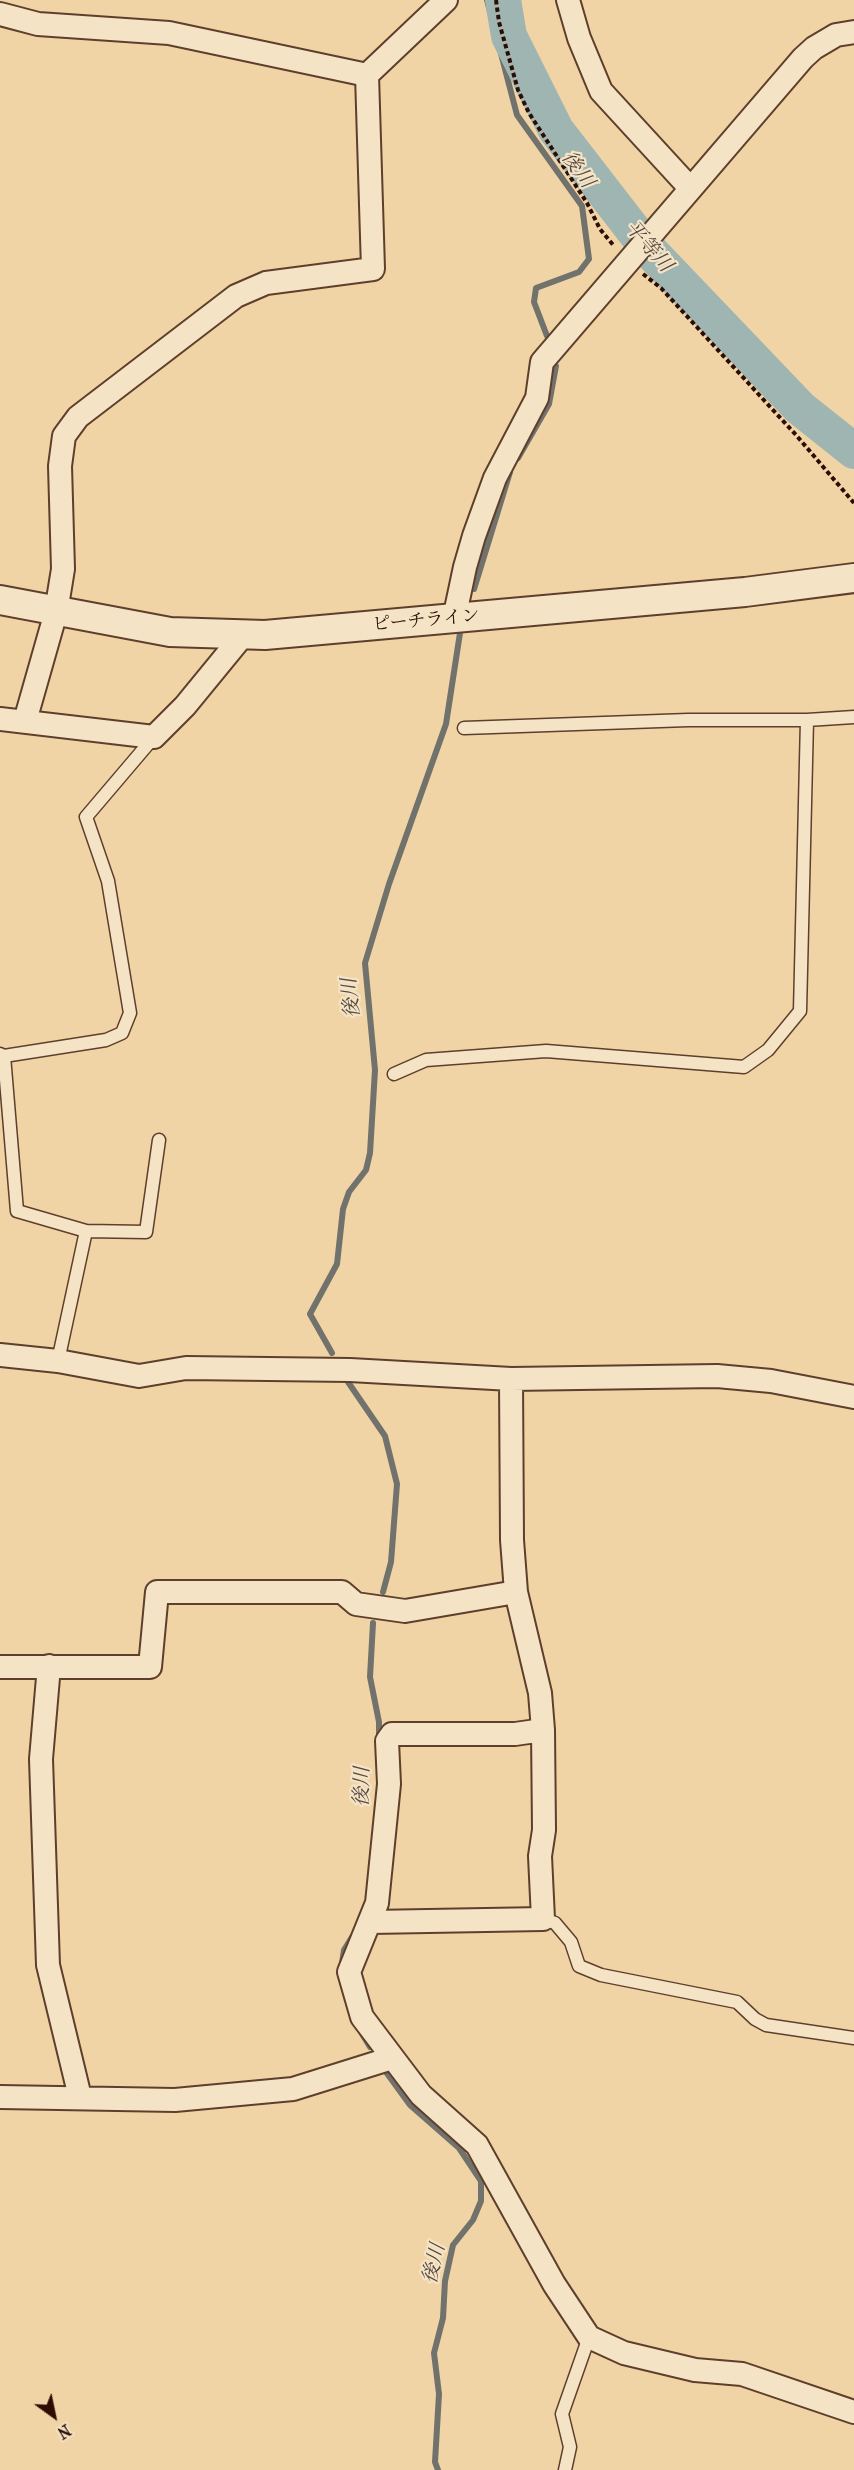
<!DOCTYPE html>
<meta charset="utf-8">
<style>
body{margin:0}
#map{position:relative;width:854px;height:2470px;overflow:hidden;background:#f0d4a6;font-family:"IM FELL French Canon",serif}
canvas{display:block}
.north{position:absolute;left:24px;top:2386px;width:60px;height:60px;-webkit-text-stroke:4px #f5e3c5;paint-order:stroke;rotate:147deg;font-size:16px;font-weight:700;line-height:24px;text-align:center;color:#2d0d03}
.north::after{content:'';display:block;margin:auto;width:21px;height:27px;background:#2d0d03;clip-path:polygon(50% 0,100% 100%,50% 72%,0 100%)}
</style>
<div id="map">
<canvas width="854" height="2470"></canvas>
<div class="north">N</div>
</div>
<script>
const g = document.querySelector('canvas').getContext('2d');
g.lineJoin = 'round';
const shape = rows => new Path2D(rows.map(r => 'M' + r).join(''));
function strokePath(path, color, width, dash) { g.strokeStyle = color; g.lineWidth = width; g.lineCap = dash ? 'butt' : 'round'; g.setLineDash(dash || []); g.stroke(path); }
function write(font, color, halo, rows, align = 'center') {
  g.font = font + ' "IM FELL French Canon","Noto Serif JP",serif'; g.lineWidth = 4.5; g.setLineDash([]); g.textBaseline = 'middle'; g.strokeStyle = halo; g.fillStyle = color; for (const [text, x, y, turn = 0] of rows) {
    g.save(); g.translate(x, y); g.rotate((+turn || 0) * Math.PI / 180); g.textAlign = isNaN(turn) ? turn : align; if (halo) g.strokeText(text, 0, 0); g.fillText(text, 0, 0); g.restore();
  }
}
strokePath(shape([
 [487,0,517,115,582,206,589,259,579,272,536,288,534,302,547,336],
 [518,458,549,404,556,366],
 [474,589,510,472],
 [332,1353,310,1314,337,1264,343,1209,349,1192,366,1170,370,1153,375,1070,365,963,389,884,446,724,460,633],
 [348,1382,385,1436,397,1484,391,1562,383,1592],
 [373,1623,370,1677,379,1722,379,1740],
 [342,1963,344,1950,352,1937],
 [361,2032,370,2047],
 [386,2072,410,2105,459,2148,481,2181,481,2201,473,2220,453,2245,445,2281,443,2318,434,2353,439,2394,435,2462,438,2470]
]), '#71726c', 6);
strokePath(shape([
 [503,0,509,36,556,130,648,249,800,408,854,451]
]), '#9eb5b2', 36);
const service = shape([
 [464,728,688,720,807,720,854,717],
 [0,1054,4,1056,17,1211,86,1231,58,1361],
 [4,1056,106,1040,122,1033,130,1013,108,881,86,817,154,737],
 [394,1074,426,1060,546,1051,744,1067,768,1050,800,1011,807,720],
 [86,1231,146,1232,159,1140],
 [543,1919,555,1923,571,1942,579,1966,601,1975,737,2002,755,2019,766,2025,854,2038],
 [565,2470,570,2447,562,2414,589,2337]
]);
const minor = shape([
 [568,0,579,38,601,91,690,188],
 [0,14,38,24,169,33,367,75],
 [454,619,465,567,474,536,495,478,537,398,542,362,803,58,814,48,836,35,854,32],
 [0,719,154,737,185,706,244,634],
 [25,721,56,612,63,569,60,466,64,436,78,417,236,296,266,283,373,269,367,75,446,0],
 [0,1355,58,1361,139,1376,186,1368,350,1370,511,1379,717,1376,771,1381,854,1397],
 [511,1379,512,1540,516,1592,540,1693,543,1730,515,1734,392,1734,387,1741,389,1784,377,1903,349,1972,362,2017,421,2095,477,2145,554,2284,589,2337,624,2353,695,2370,742,2374,854,2412],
 [49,1666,41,1759,48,1965,80,2097],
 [0,1667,150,1667,157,1592,342,1592,356,1604,405,1611,516,1592],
 [371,1922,543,1919,540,1856,544,1830,543,1730],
 [0,2097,175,2100,293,2089,392,2058]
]);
const tertiary = shape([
 [0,600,170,632,265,635,745,592,854,578]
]);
strokePath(service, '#5e3f2c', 15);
strokePath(minor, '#5e3f2c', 26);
strokePath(tertiary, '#5e3f2c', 32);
strokePath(shape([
 [496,0,499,22,518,90,529,113,587,203,600,229,614,246],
 [643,274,661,288,796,435,854,503]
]), '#2d0d03', 4, [4.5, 3]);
strokePath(service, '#f5e3c5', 12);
strokePath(minor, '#f5e3c5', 22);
strokePath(tertiary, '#f5e3c5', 28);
write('18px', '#2d0d03', '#f5e3c5', [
 ["ピーチライン",426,621,-5]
]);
write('italic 20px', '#554840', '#f5e3c5', [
 ["後川",577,170,54],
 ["平等川",648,247,49],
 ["後川",352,998,-96],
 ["後川",363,1787,-89],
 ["後川",435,2264,-77]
]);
</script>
